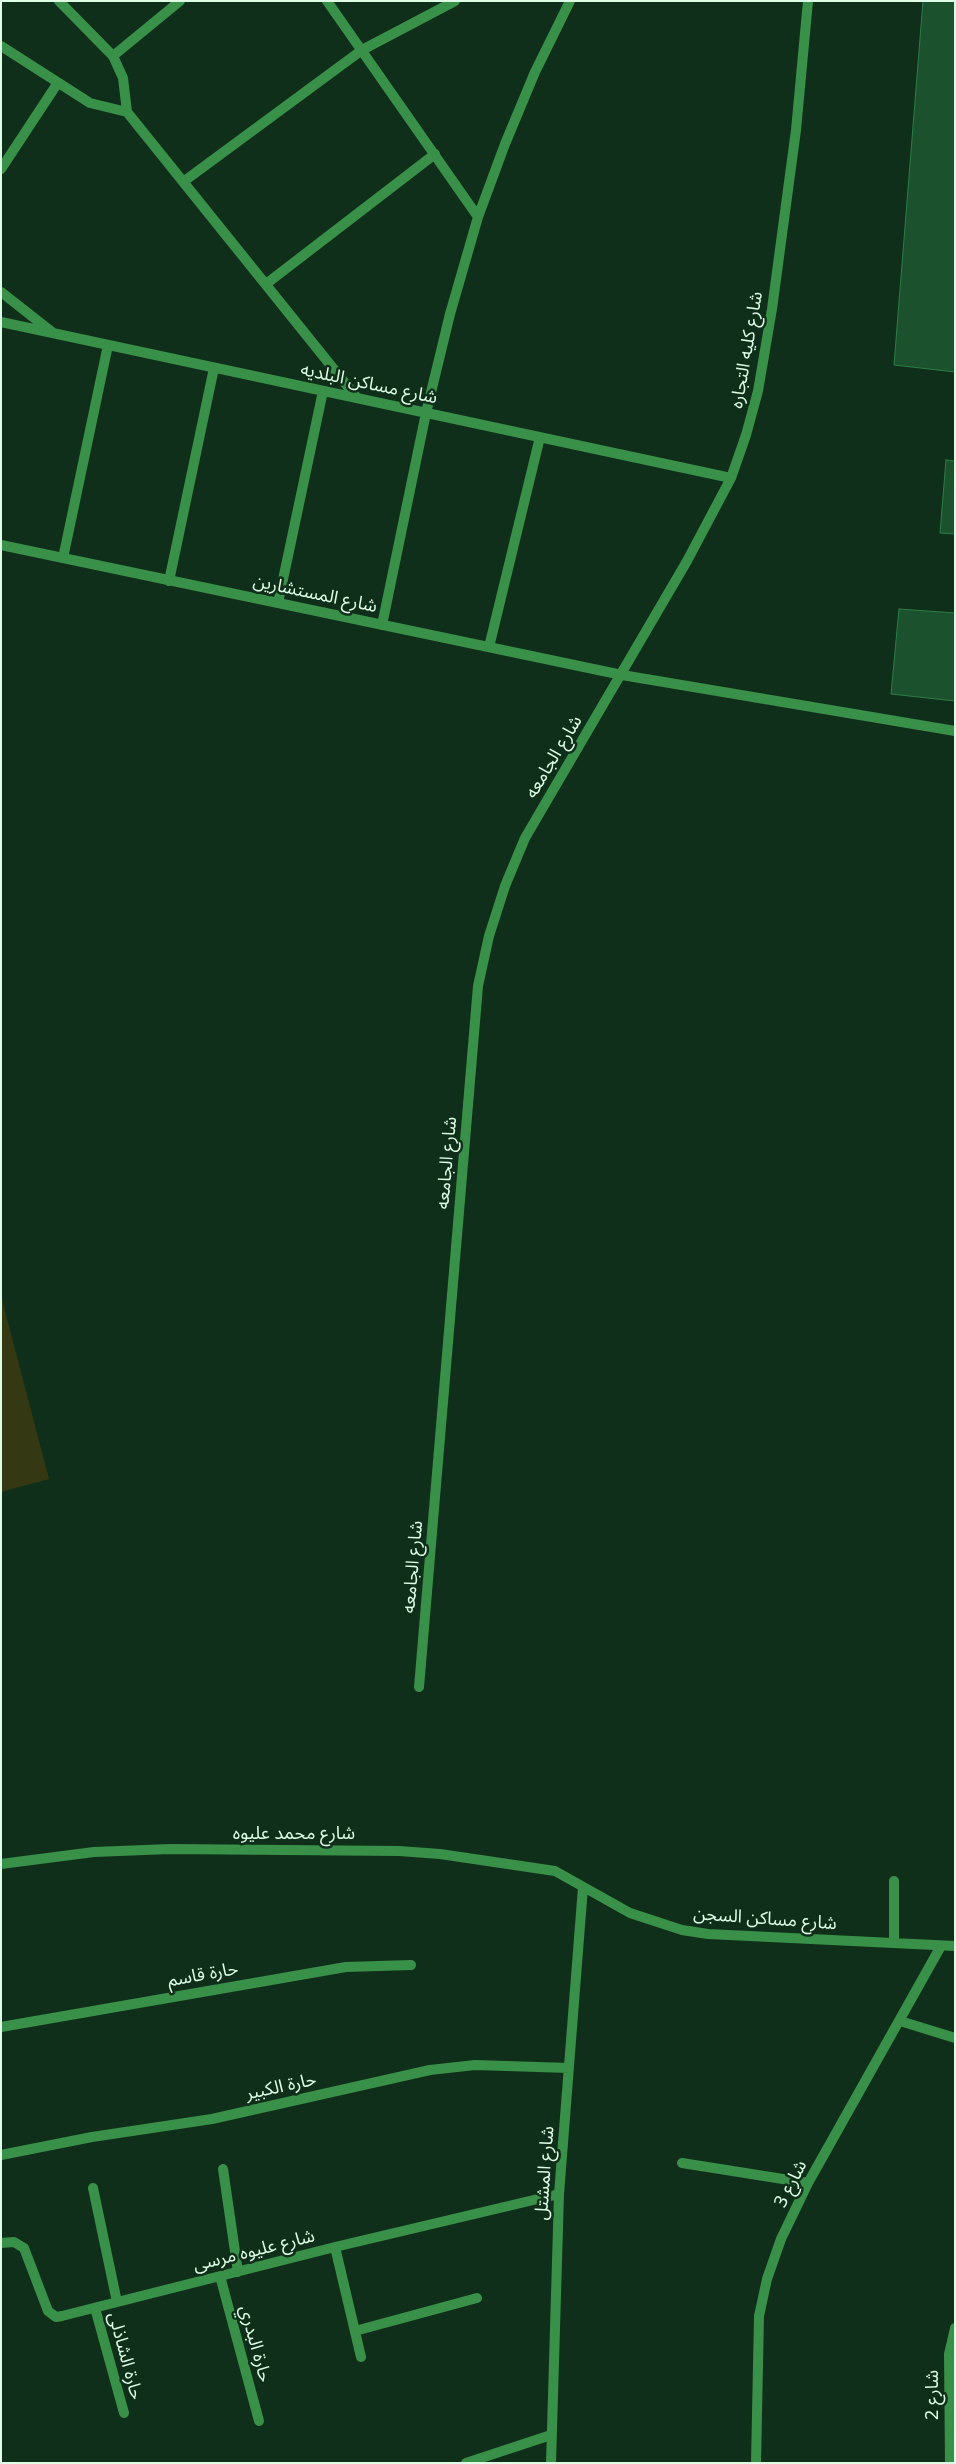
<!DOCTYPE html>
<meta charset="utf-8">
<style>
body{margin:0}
#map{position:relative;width:956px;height:2464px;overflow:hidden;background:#102f1a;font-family:"Noto Sans",sans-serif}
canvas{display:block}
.frame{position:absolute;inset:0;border:2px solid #deffe6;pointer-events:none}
</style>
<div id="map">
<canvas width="956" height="2464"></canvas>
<div class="frame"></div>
</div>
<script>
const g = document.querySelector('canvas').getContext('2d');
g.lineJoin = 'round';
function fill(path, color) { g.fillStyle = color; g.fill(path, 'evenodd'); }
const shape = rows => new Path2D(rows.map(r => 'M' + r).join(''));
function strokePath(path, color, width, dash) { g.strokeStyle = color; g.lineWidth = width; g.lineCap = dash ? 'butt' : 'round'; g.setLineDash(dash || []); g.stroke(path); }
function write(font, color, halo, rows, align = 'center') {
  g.font = font + ' "Noto Sans","Noto Sans Arabic",sans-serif'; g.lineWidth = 5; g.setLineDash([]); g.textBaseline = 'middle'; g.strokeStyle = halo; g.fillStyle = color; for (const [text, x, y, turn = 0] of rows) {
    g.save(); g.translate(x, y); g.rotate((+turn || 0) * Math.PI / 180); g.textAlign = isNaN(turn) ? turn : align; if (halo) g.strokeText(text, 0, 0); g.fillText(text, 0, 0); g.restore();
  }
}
fill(shape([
 [1,1296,49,1479,1,1492]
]), '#353913');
const building = shape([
 [923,1,955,1,955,372,894,365,923,1],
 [946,460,955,461,955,534,940,533,946,460],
 [899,609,955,613,955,701,891,694,899,609]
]);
fill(building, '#1b512d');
strokePath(building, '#2c7e47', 1);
strokePath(shape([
 [59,1,113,56,123,78,127,112,357,398],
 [327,1,478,217],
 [1,46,90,103,127,112],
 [113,56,180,1],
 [1,169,57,84],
 [183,182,362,50,455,1],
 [266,284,435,154],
 [1,292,52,332],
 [1,322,731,478],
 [1,545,622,675,955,731],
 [63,558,108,345],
 [169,581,214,368],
 [278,603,323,391],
 [382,625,426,413,450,314,478,217,505,144,535,72,570,1],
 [489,647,540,437],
 [419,1687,478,986,489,936,505,886,525,838,687,561,731,478,746,435,758,391,772,309,796,130,808,1],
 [1,1864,94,1852,170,1849,399,1851,440,1854,555,1871,630,1913,682,1930,708,1934,955,1946],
 [894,1881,894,1943],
 [900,2021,955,2038],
 [1,2027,346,1967,411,1965],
 [1,2155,92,2137,212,2119,430,2070,475,2065,569,2068],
 [682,2163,808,2183],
 [223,2169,238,2272],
 [93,2188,117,2302],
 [1,2243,14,2242,24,2248,48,2311,56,2317,62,2316,335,2247,559,2194],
 [335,2247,361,2357],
 [220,2276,259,2421],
 [95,2308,124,2413],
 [355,2331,477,2298],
 [466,2463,551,2435],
 [551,2463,559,2194,583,1887],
 [756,2463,759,2316,767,2279,781,2239,808,2183,941,1946],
 [950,2463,949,2354,955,2328]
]), '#399048', 10);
write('18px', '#deffe6', '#102f1a', [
 ["شارع كليه التجاره",747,350,-80],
 ["شارع مساكن البلديه",369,384,12],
 ["شارع المستشارين",315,594,12],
 ["شارع الجامعه",554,757,-59],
 ["شارع الجامعه",447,1163,-85],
 ["شارع الجامعه",413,1567,-85],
 ["شارع محمد عليوه",294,1834],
 ["شارع مساكن السجن",765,1919,4],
 ["حارة قاسم",203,1975,-10],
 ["حارة الكبير",281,2087,-12],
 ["شارع المشتل",545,2173,-86],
 ["شارع 3",791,2184,-63],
 ["شارع عليوه مرسى",254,2251,-14],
 ["حارة البدري",255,2344,75],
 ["حارة الشاذلى",125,2356,75],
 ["شارع 2",933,2395,-90]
]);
</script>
